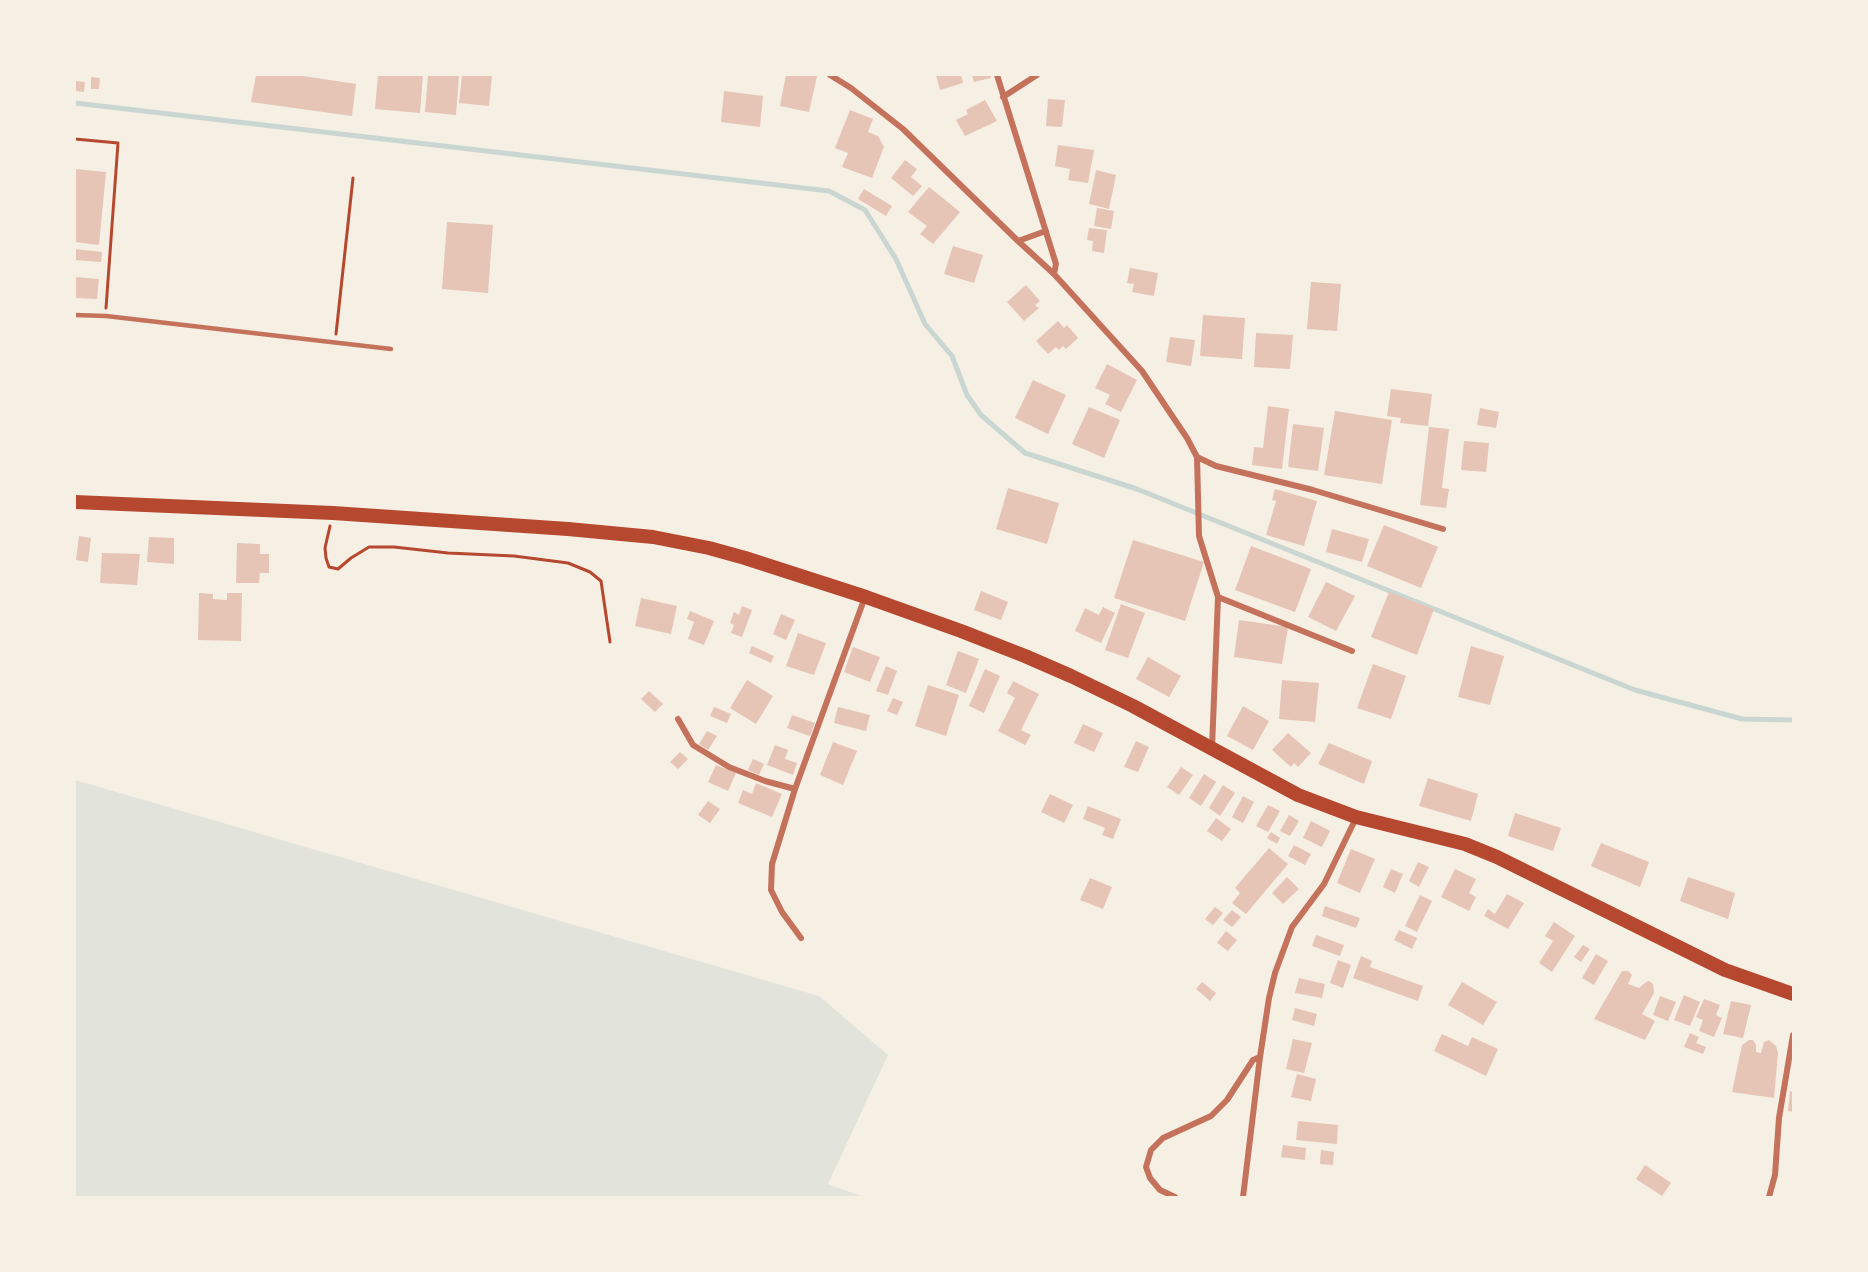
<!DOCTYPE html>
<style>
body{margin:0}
#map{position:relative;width:1868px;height:1272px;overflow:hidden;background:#f6efe4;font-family:"Crimson Pro",serif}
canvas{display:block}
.frame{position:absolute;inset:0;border:76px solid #f6efe4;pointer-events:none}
</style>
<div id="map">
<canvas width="1868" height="1272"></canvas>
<div class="frame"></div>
</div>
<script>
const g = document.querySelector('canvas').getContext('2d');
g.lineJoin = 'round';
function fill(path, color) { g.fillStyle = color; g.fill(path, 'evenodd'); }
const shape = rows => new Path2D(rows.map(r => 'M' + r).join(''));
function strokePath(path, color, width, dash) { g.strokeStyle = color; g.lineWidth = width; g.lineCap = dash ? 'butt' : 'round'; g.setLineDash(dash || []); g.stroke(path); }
fill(shape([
 [75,780,819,996,888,1055,828,1184,863,1197,75,1197]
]), '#e2e4dc');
strokePath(shape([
 [75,103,829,191,865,210,896,259,925,324,952,356,967,395,981,415,1025,453,1137,489,1635,690,1742,719,1793,720]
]), '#c9d6d2', 5);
fill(shape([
 [256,75,297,75,356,84,352,116,251,102],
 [378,75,423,75,420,113,375,109],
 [428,75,459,75,456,115,425,112],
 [462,75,492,75,489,106,459,103],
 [786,75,817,76,809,112,780,106],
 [936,75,961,75,963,83,940,90],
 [972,75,990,75,991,78,974,82],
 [91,77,100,78,99,89,91,89],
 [75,81,85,82,84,92,75,91],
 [724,91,763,96,760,127,721,122],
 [1048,99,1065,100,1062,127,1046,126],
 [985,100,997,121,965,136,956,120,968,114,966,110],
 [850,110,873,119,868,132,878,136,884,147,872,178,842,167,848,153,835,148],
 [1058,145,1094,150,1088,183,1068,180,1070,169,1055,166],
 [905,160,917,169,911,177,922,186,913,196,891,178],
 [75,169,106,172,99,245,75,242],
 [1096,170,1116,175,1109,209,1089,204],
 [929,187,960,212,933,244,920,234,927,226,908,212],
 [864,189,892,206,886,216,858,199],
 [1097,208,1114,211,1111,229,1094,226],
 [447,222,493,225,488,293,442,289],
 [1089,228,1107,230,1104,253,1092,251,1093,241,1087,240],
 [953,246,983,255,974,283,944,274],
 [75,249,102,252,101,262,75,260],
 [1130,268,1158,273,1154,296,1132,292,1134,284,1127,283],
 [75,277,99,279,97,299,75,298],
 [1311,282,1341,284,1337,331,1307,329],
 [1026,285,1040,301,1035,305,1039,308,1024,321,1007,302],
 [1203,315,1245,318,1242,359,1200,356],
 [1058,321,1064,328,1067,325,1078,338,1066,349,1063,346,1059,350,1056,347,1048,354,1036,341],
 [1256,333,1293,335,1290,369,1254,367],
 [1170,337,1195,340,1191,366,1166,362],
 [1107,364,1137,380,1121,412,1105,404,1110,395,1095,388],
 [1033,380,1066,395,1048,434,1015,418],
 [1391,389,1432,394,1428,426,1400,423,1401,418,1387,416],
 [1268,406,1289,409,1282,469,1252,465,1254,447,1263,448],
 [1089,407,1120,420,1104,458,1072,444],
 [1480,408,1499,412,1496,428,1477,425],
 [1335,411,1392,420,1382,484,1324,475],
 [1293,424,1324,428,1318,471,1288,467],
 [1429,427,1449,429,1442,488,1449,489,1446,508,1420,505],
 [1464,441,1489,443,1486,472,1461,470],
 [1008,488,1059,503,1047,544,996,529],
 [1275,489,1317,501,1304,546,1266,535,1276,501,1272,500],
 [1384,525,1438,547,1421,588,1367,566],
 [1332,529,1369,539,1362,562,1326,552],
 [79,536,91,538,88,562,76,560],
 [149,537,174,538,174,564,147,562],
 [1133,540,1204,562,1185,621,1114,598],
 [237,543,260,544,260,554,269,554,269,573,260,573,259,583,236,583],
 [1251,546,1311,569,1295,612,1235,590],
 [102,553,140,554,137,585,100,583],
 [1326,582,1355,596,1336,631,1308,617],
 [981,591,1008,602,1001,620,974,610],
 [1389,592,1434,609,1417,655,1371,637],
 [199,593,213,594,213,599,227,600,227,593,242,593,241,641,198,640],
 [641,598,677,606,671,634,635,626],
 [1121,604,1145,613,1128,658,1105,650],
 [742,606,752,610,742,637,731,633,734,625,730,623,734,612,739,615],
 [1103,607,1115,613,1101,643,1075,631,1085,608,1099,615],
 [690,611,714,621,704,645,688,639,694,622,687,619],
 [781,614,795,620,786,640,773,634],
 [1239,620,1288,627,1282,664,1234,657],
 [798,633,826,643,814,675,786,666],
 [752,646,774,656,771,663,749,653],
 [1471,646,1504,656,1490,705,1458,697],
 [853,647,880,657,870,682,844,672],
 [958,651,979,659,966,693,946,685],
 [1148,657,1181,676,1169,697,1136,679],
 [1373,664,1406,676,1391,719,1357,708],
 [886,666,897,671,888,695,876,691],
 [985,669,1000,676,984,713,969,706],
 [747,680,773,696,756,724,730,708],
 [1282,680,1319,683,1315,722,1279,719],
 [1013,681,1039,694,1021,730,1031,735,1025,745,998,731,1015,698,1007,693],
 [928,685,959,695,946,736,915,726],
 [649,691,663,704,655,712,641,699],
 [893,698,903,702,897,715,887,711],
 [1243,706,1269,721,1253,750,1227,736],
 [714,707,731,714,727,723,710,716],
 [838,707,870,715,866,731,834,723],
 [792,715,815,723,810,736,787,728],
 [1083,724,1103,733,1094,752,1074,743],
 [707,731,717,736,708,750,699,744],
 [1288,733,1311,753,1298,767,1294,763,1291,767,1272,750],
 [1136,741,1149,747,1138,772,1124,767],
 [833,742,857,751,843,785,820,775],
 [1329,743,1372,761,1364,784,1318,764],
 [775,745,788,750,785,759,797,763,793,775,767,765],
 [680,752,688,759,678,769,670,762],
 [753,759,764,764,759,775,748,770],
 [716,765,736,773,728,791,708,782],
 [1181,767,1193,775,1179,795,1167,787],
 [1204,774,1216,782,1201,806,1189,798],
 [1428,778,1478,794,1471,821,1419,806],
 [756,783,782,794,772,817,738,803,743,790,752,794],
 [1223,785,1235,793,1220,816,1209,808],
 [1050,794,1073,805,1064,823,1041,812],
 [1243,796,1254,802,1243,823,1232,817],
 [708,801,720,809,710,823,698,815],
 [1268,805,1280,811,1268,832,1256,826],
 [1088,806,1121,819,1113,839,1102,835,1105,828,1083,819],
 [1515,813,1561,828,1553,851,1508,836],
 [1289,815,1299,821,1290,836,1280,831],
 [1216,818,1231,829,1222,841,1207,831],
 [1311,821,1330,831,1322,847,1303,838],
 [1271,832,1280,838,1277,844,1267,838],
 [1601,843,1649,862,1640,887,1591,866],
 [1294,845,1311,854,1305,865,1288,856],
 [1269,848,1288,864,1246,914,1232,903,1240,893,1235,888],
 [1351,849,1375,859,1360,893,1337,883],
 [1418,862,1429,867,1419,887,1409,881],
 [1391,869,1403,874,1395,893,1383,887],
 [1455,869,1476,879,1469,893,1476,897,1469,911,1441,897],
 [1287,877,1299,889,1283,904,1272,893],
 [1688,877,1735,893,1728,919,1680,901],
 [1090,878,1112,887,1103,909,1080,900],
 [1507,894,1524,903,1508,929,1484,916,1488,909,1495,914],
 [1420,895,1432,901,1417,932,1405,926],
 [1325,906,1360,918,1356,928,1322,916],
 [1215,907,1223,913,1213,925,1205,919],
 [1232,910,1241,917,1232,927,1223,920],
 [1554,922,1575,936,1552,972,1539,963,1553,941,1545,936],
 [1399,930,1417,938,1412,949,1394,940],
 [1226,931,1237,940,1228,951,1217,943],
 [1316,935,1344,945,1340,956,1312,946],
 [1583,945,1590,949,1581,962,1574,957],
 [1596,954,1608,961,1594,985,1582,978],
 [1361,956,1372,961,1370,967,1423,986,1418,1001,1353,978],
 [1338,960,1351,965,1343,988,1330,983],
 [1622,971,1628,971,1632,975,1628,984,1639,988,1646,982,1649,981,1653,984,1654,993,1642,1014,1655,1021,1645,1040,1594,1019],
 [1299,978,1325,984,1322,998,1295,993],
 [1202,982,1216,993,1210,1001,1196,989],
 [1462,982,1497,1002,1483,1025,1448,1005],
 [1684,995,1700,1002,1690,1026,1674,1020],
 [1660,996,1676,1002,1668,1021,1653,1015],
 [1704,999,1720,1005,1716,1015,1722,1018,1714,1037,1699,1031,1703,1020,1696,1017],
 [1731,1001,1751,1005,1743,1038,1723,1034],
 [1295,1008,1317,1014,1314,1026,1292,1020],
 [1690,1033,1699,1037,1696,1043,1706,1047,1703,1054,1684,1047],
 [1442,1034,1468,1046,1472,1037,1498,1049,1486,1076,1434,1051],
 [1293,1039,1312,1043,1304,1073,1286,1069],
 [1749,1040,1753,1040,1756,1045,1756,1052,1761,1053,1764,1042,1769,1040,1776,1046,1778,1053,1774,1098,1732,1092,1742,1045],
 [1297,1074,1316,1079,1311,1101,1291,1097],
 [1790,1091,1793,1092,1793,1112,1788,1111],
 [1298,1121,1338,1125,1337,1144,1296,1140],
 [1283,1145,1306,1148,1305,1160,1281,1157],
 [1321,1150,1334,1152,1333,1165,1320,1164],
 [1645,1165,1671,1183,1662,1196,1636,1179]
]), '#e6c5b7');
strokePath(shape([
 [75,139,118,143,106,308],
 [336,334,353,178],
 [330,526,325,548,326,558,329,567,338,569,351,558,369,547,394,547,448,553,514,556,568,563,590,572,601,581,610,642]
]), '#b5482f', 3);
strokePath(shape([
 [75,315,106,316,391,349]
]), '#c5725c', 4.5);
strokePath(shape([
 [830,75,851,88,903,129,1018,241,1054,274,1142,371,1187,438,1197,457,1199,536,1218,597,1212,748],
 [997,75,1056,264,1054,274],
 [1003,97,1037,75],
 [1018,241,1046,231],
 [1197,457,1216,466,1313,490,1443,529],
 [1218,597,1352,651],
 [678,719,693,745,729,767,765,781,795,789],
 [801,938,782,912,771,890,772,864,795,789,865,597],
 [1175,1197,1160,1190,1150,1178,1146,1167,1151,1150,1163,1138,1211,1116,1227,1100,1253,1060,1260,1057],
 [1243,1197,1260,1057,1269,998,1275,973,1292,927,1324,884,1356,818],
 [1769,1197,1775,1175,1779,1118,1793,1035]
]), '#c5725c', 6);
strokePath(shape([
 [75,502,333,513,568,529,653,537,709,548,745,558,866,597,961,631,1025,656,1071,676,1133,706,1298,795,1356,817,1465,844,1497,857,1725,970,1793,994]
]), '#b5482f', 14);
</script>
